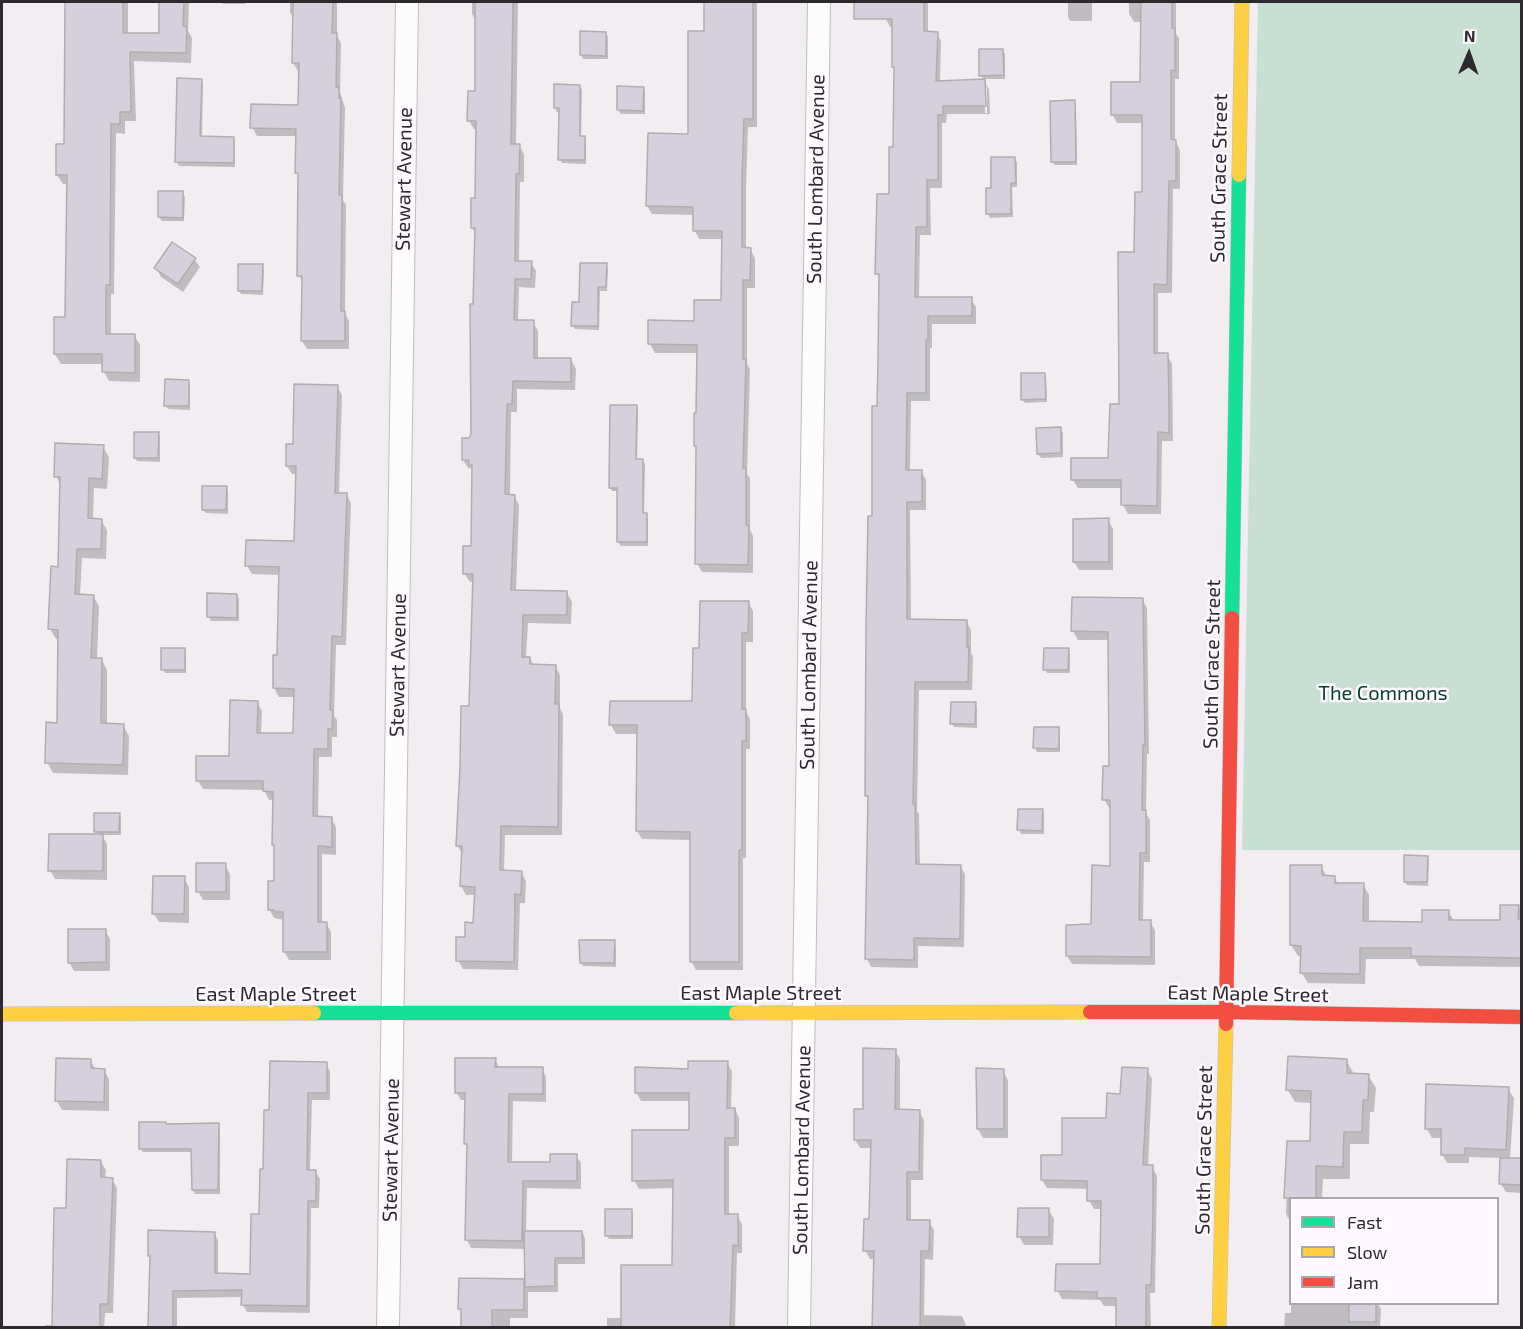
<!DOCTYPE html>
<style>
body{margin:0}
#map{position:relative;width:1523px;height:1329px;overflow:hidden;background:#f1edf1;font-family:"Exo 2",sans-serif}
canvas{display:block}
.frame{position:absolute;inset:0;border:3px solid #2c2a2c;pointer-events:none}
.legend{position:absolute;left:1289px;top:1197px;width:210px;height:108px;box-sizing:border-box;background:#fff9ff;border:2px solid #aba6ab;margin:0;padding:8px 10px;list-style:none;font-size:18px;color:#2c2a2c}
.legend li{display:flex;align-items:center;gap:12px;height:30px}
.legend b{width:30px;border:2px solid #aba6ab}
.north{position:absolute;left:1439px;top:24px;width:60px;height:60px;-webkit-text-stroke:4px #fff9ff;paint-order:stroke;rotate:2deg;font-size:16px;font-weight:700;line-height:24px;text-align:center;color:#2c2a2c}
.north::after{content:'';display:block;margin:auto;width:21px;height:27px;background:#2c2a2c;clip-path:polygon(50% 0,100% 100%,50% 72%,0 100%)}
</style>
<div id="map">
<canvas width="1523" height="1329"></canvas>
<div class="frame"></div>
<ul class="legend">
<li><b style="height:8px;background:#16e098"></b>Fast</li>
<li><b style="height:8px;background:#ffcf43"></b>Slow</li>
<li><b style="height:8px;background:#f24e42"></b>Jam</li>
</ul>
<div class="north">N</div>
</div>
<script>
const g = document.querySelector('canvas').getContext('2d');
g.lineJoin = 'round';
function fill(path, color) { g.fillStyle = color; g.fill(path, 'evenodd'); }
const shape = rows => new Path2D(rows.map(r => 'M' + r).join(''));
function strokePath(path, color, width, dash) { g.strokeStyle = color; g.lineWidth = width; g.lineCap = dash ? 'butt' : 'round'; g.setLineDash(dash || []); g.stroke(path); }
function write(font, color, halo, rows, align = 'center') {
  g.font = font + ' "Exo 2",sans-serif'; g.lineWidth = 5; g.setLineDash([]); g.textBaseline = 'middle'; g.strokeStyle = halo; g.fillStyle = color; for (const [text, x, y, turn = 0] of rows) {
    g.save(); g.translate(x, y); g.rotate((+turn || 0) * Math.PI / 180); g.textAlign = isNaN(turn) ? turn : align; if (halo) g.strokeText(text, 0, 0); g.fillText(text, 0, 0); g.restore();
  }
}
fill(shape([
 [1258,2,1521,2,1521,850,1242,850]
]), '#c8dfd4');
fill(shape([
 [67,2,128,2,128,35,160,35,161,2,189,2,188,31,192,38,191,63,134,61,136,121,125,121,125,134,116,133,114,294,111,294,111,335,134,335,140,345,140,382,109,381,104,372,104,364,61,364,55,354,66,318,68,184,63,184,57,175,66,145],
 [222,2,245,2,245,4,223,4],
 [290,2,337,2,337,36,341,43,340,92,345,108,343,200,346,205,345,313,349,321,349,349,307,349,302,341,303,283,299,275,299,176,297,172,297,136,257,136,252,127,300,107,300,71,298,71,293,63,294,19,290,12],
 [472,2,518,2,516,145,519,145,524,154,524,182,520,182,519,262,531,263,536,271,535,288,519,287,518,322,533,322,538,331,538,359,571,360,576,369,575,390,517,389,517,412,511,412,510,496,514,496,519,505,516,592,567,593,572,602,571,624,528,623,526,658,530,658,534,666,555,666,560,675,560,708,563,714,562,835,505,835,504,872,521,872,526,881,525,903,520,903,518,970,463,969,458,960,475,924,476,895,466,895,461,886,463,855,457,845,471,707,474,582,470,582,464,573,472,548,474,469,468,468,463,460,472,435,477,235,472,228,476,200,477,129,474,129,469,121,476,92,476,21,472,14],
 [706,2,757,2,757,127,748,127,746,188,746,249,750,249,755,258,755,288,747,288,747,364,750,369,747,474,750,478,750,530,753,536,753,573,702,572,697,563,698,353,655,353,650,344,695,323,723,302,723,239,699,239,695,231,695,215,652,214,647,206,689,136,706,33],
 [886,2,928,2,928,33,937,33,941,41,940,82,984,81,981,75,1002,50,1005,54,1005,79,983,79,989,89,990,114,947,114,946,123,942,123,942,188,930,188,931,235,920,235,919,299,971,299,976,307,976,324,932,324,932,348,930,348,930,401,911,401,910,471,921,471,926,480,926,510,910,510,911,621,966,621,971,630,971,653,973,656,972,690,919,690,917,811,919,814,920,865,960,866,965,874,964,947,918,946,918,968,871,967,867,959,869,800,866,795,881,280,877,274,890,196,895,148,894,27,890,27,886,19],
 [984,87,987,87,987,113,985,113],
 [1068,2,1092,2,1092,21,1070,21,1068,17],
 [1129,2,1176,2,1176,34,1179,38,1179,79,1175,79,1175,140,1180,150,1180,189,1173,189,1172,293,1158,293,1158,355,1167,355,1172,364,1173,441,1162,441,1161,514,1128,514,1123,505,1123,488,1078,488,1073,480,1110,459,1120,406,1143,193,1143,123,1117,123,1112,114,1142,84,1142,22,1134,22,1129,14],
 [606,33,608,37,608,59,583,59,581,55],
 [201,80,203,84,202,138,233,138,235,142,235,167,179,166,177,162],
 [580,86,582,90,581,138,584,138,586,142,586,164,562,163,560,159,561,112,557,112,555,108],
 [643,88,645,92,645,114,621,114,618,110],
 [1074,102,1076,106,1077,165,1055,165,1052,162],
 [1014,159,1017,162,1017,187,1012,187,1013,217,990,218,988,214,993,189],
 [182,193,185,197,184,221,162,221,159,217],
 [194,259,200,267,183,292,161,277,156,268],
 [606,265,608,269,607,291,600,291,599,330,575,329,573,326,581,304],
 [262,266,264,270,263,295,241,294,239,290],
 [1044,374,1046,378,1047,402,1025,403,1022,399],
 [188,381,190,385,190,410,168,409,165,405],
 [337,386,342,395,339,494,346,494,351,503,346,645,336,645,334,716,337,720,337,737,332,737,332,757,319,757,318,818,331,818,336,827,336,855,322,854,322,923,326,923,331,932,331,960,289,960,284,951,285,920,274,918,269,909,276,883,276,849,273,845,275,800,269,800,264,790,203,789,198,781,230,758,257,702,262,711,261,735,295,735,295,697,279,697,274,688,275,657,278,657,280,575,252,574,247,566,296,542,297,474,292,474,287,466,294,446],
 [636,407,638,411,637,460,642,460,645,464,644,515,648,519,648,546,621,546,618,542,619,491,612,491,610,487],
 [1060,429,1063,433,1063,457,1041,458,1038,454],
 [158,434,160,437,160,462,137,461,135,458],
 [103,447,109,457,107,489,94,488,93,520,101,520,107,530,106,559,82,558,80,596,93,596,99,606,97,660,102,660,107,670,107,725,123,725,129,736,128,775,53,773,47,762,58,724,60,639,56,639,50,629,60,568,61,486,56,476],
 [226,488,228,492,228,514,206,513,203,510],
 [1108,520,1113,529,1113,570,1079,570,1074,562],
 [237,595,239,599,239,621,211,621,209,617],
 [1142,599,1147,608,1149,754,1147,754,1146,814,1150,820,1150,862,1144,862,1143,921,1150,922,1155,930,1155,965,1072,964,1067,956,1092,926,1111,867,1111,808,1109,808,1104,799,1111,767,1110,640,1078,640,1073,631],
 [748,602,753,611,753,642,746,642,746,712,750,719,750,749,746,749,746,858,743,858,743,970,696,970,691,961,691,840,642,839,637,831,638,734,616,734,611,725,611,703,694,703,701,649],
 [184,650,186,654,186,673,165,673,163,669],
 [1068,650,1070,654,1070,673,1047,673,1045,669],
 [975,704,977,708,977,728,954,727,952,724],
 [1058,728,1060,732,1060,752,1037,752,1035,748],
 [1042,810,1044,814,1044,834,1021,834,1019,830],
 [119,815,121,818,121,835,102,835,107,844,107,880,55,879,50,870,98,836,96,831],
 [1427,858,1429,861,1428,886,1407,885,1405,882],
 [225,865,230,874,230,900,203,900,198,891],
 [1321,866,1327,877,1334,877,1338,884,1363,884,1369,895,1369,923,1423,924,1448,911,1454,921,1501,922,1518,907,1522,913,1522,967,1419,966,1415,959,1366,959,1365,984,1308,983,1301,972,1302,956,1298,956,1291,945],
 [184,878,189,887,189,923,159,922,154,914],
 [105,930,110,939,110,971,74,971,69,962],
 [614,942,616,946,616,967,583,966,581,963],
 [895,1050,900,1059,900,1111,919,1111,924,1120,923,1180,911,1180,911,1222,929,1222,934,1230,933,1260,925,1259,924,1315,962,1316,967,1328,864,1328,864,1326,874,1326,875,1259,870,1259,865,1250,871,1221,872,1148,860,1148,855,1140,865,1111],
 [495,1059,499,1067,542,1069,546,1077,546,1102,513,1101,512,1163,552,1164,576,1156,581,1163,581,1189,527,1188,526,1233,582,1232,585,1238,585,1264,558,1264,558,1292,528,1292,528,1318,510,1318,510,1328,463,1328,463,1314,460,1309,523,1280,526,1285,526,1249,471,1248,467,1240,469,1149,466,1144,467,1100,461,1100,456,1092],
 [90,1060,96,1070,104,1070,109,1079,109,1111,62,1110,57,1101],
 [1346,1060,1354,1074,1368,1075,1376,1088,1374,1112,1370,1112,1369,1144,1350,1144,1350,1179,1323,1179,1322,1198,1290,1198,1290,1222,1286,1214,1288,1142,1311,1143,1312,1103,1295,1102,1287,1089],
 [727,1063,732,1071,731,1109,735,1109,739,1118,739,1146,729,1146,729,1216,737,1216,742,1224,742,1253,737,1253,735,1328,607,1328,607,1318,622,1318,673,1266,674,1188,639,1189,634,1180,690,1131,691,1101,641,1101,636,1092,689,1070],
 [326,1064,330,1071,330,1100,312,1100,310,1171,315,1171,320,1179,319,1208,311,1208,310,1313,247,1312,243,1305,243,1297,177,1298,177,1328,149,1328,152,1259,150,1256,150,1231,214,1233,218,1240,218,1275,252,1275,260,1216,271,1112],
 [1147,1070,1152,1079,1148,1167,1152,1167,1157,1176,1155,1293,1150,1293,1151,1328,1117,1328,1117,1306,1104,1306,1100,1300,1062,1299,1057,1290,1101,1266,1102,1209,1094,1209,1089,1200,1089,1189,1047,1188,1042,1180,1064,1157,1108,1119,1121,1095],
 [1003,1071,1008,1080,1008,1138,983,1138,978,1129,979,1094],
 [1508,1089,1514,1098,1510,1159,1522,1160,1522,1193,1506,1192,1501,1184,1502,1158,1469,1157,1469,1163,1447,1163,1442,1154,1443,1138,1432,1138,1427,1129],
 [166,1125,218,1125,220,1129,220,1194,195,1194,193,1190,193,1152,143,1152,140,1148],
 [100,1161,106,1170,105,1179,112,1179,117,1188,113,1313,105,1313,104,1328,45,1328,45,1325,53,1325,67,1210],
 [1049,1210,1054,1219,1053,1245,1024,1245,1019,1236],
 [631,1211,633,1215,633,1239,609,1239,606,1235],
 [1291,1304,1378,1304,1381,1309,1380,1328,1284,1328,1285,1313,1291,1313]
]), '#0003');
const building = shape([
 [65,2,123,2,123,33,159,33,159,2,184,2,183,26,187,27,186,53,130,52,131,112,120,112,120,124,111,124,110,285,106,285,106,334,135,334,135,373,102,372,102,354,54,354,54,317,65,317,67,175,56,175,56,144,64,144,65,2],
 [293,2,333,2,332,33,337,33,336,87,339,87,339,98,341,98,339,195,342,195,341,311,345,311,345,341,301,341,302,276,297,276,298,173,295,173,296,129,250,128,251,104,298,105,299,63,292,63,293,2],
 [475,2,513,2,511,144,520,144,519,174,516,174,515,261,532,261,531,279,515,279,514,320,534,320,534,358,571,358,571,382,513,381,512,404,507,404,505,494,515,495,511,590,567,591,567,615,523,615,522,657,530,657,530,664,556,665,555,704,559,704,558,827,501,826,500,870,522,871,521,895,515,894,514,962,456,961,456,937,465,937,465,922,473,923,475,887,460,886,462,846,456,846,460,767,461,706,469,706,473,574,463,574,463,546,471,546,472,465,469,465,469,460,462,460,462,438,469,438,471,434,470,304,473,304,475,228,471,228,471,198,475,198,476,121,467,121,468,91,475,91,475,2],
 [704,2,753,2,753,119,744,119,742,179,742,247,751,248,750,280,743,280,743,359,746,359,743,468,746,468,746,525,749,526,748,565,695,564,696,446,694,446,694,413,696,413,697,345,648,344,648,320,694,321,694,300,721,300,722,231,693,231,693,207,646,206,648,133,688,134,688,31,704,31,704,2],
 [854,2,924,2,924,31,938,32,936,81,985,79,986,106,943,106,943,115,938,115,938,180,927,180,927,227,916,227,915,297,972,297,972,316,928,316,928,340,926,340,926,393,907,393,906,470,922,470,922,502,907,502,907,619,967,620,967,647,969,647,968,682,915,682,913,804,915,804,916,864,961,865,960,939,914,938,914,960,865,959,868,796,865,796,866,627,868,516,872,516,872,406,877,406,878,361,879,274,875,274,877,194,889,194,889,147,893,147,894,67,892,67,892,19,854,19,854,2],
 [1141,2,1172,2,1172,28,1175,28,1175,71,1171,70,1171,139,1176,140,1176,181,1169,181,1167,285,1154,284,1154,353,1168,353,1169,405,1169,433,1158,432,1157,506,1121,505,1121,480,1071,480,1071,458,1108,458,1110,404,1119,404,1118,252,1134,252,1135,192,1142,192,1142,115,1111,115,1111,82,1140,82,1141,2],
 [580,31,606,32,606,56,580,55,580,31],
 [979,49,1003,49,1004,75,979,76,979,49],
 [177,78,202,79,200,136,234,137,234,163,175,162,177,78],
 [554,84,580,85,580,136,585,136,585,160,558,160,559,108,554,108,554,84],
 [617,86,644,87,643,111,617,110,617,86],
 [1075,100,1076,162,1051,162,1050,101,1075,100],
 [991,157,1015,157,1016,183,1011,183,1011,214,986,214,986,188,991,188,991,157],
 [158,191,183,191,183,218,158,217,158,191],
 [172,242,196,258,178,284,154,268,172,242],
 [580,263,607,263,606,287,598,287,598,326,571,326,572,302,579,302,580,263],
 [238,264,263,264,262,291,238,291,238,264],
 [1021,373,1045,373,1046,399,1021,400,1021,373],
 [165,379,189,380,189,406,164,406,165,379],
 [294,384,338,385,335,493,347,493,342,637,332,636,330,710,333,710,332,729,328,729,328,749,314,749,313,816,332,817,332,847,318,846,318,922,327,922,327,952,283,952,283,912,274,912,274,910,268,910,268,881,274,881,274,845,272,845,273,792,263,791,263,781,196,781,196,756,229,756,230,700,258,701,257,733,293,733,294,689,273,688,273,655,277,655,279,567,245,566,246,540,294,541,296,466,286,466,286,444,293,444,294,384],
 [610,405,637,405,636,459,643,459,643,513,647,513,647,542,617,542,617,488,609,488,610,405],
 [1061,427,1061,453,1037,454,1036,428,1061,427],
 [134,432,159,432,158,458,134,458,134,432],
 [55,443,104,445,102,479,89,478,88,518,102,519,101,549,77,549,75,594,94,595,91,658,102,658,101,723,124,724,123,765,45,763,46,722,57,723,58,630,48,629,51,566,58,567,60,477,54,477,55,443],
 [202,486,227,486,226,510,202,510,202,486],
 [1109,518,1109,562,1073,562,1073,519,1109,518],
 [207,593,237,594,237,618,207,617,207,593],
 [1072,597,1143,598,1145,745,1143,745,1142,810,1146,810,1146,853,1140,853,1139,920,1151,920,1151,957,1066,956,1066,925,1091,924,1092,865,1110,866,1110,800,1102,800,1103,766,1109,766,1108,632,1071,631,1072,597],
 [700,601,749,601,748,633,742,633,742,709,746,709,746,741,742,741,742,850,739,850,739,962,690,962,690,832,636,831,637,725,609,725,610,701,692,701,693,648,699,648,700,601],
 [161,648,185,648,185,670,161,670,161,648],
 [1044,648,1069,648,1068,670,1043,670,1044,648],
 [951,702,976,702,975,724,950,724,951,702],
 [1034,727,1059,727,1059,749,1033,748,1034,727],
 [1018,809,1043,809,1042,831,1017,830,1018,809],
 [94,813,120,813,119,832,94,832,94,813],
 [49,834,103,834,103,871,48,871,49,834],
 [1404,855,1428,856,1427,882,1404,882,1404,855],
 [196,863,226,863,226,892,196,892,196,863],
 [1290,865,1322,865,1322,875,1335,876,1335,883,1364,883,1363,921,1422,922,1422,910,1449,910,1449,920,1500,920,1500,905,1519,905,1518,919,1521,919,1521,958,1411,956,1411,948,1360,948,1360,974,1300,973,1301,946,1290,945,1290,865],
 [153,876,185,876,184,914,152,914,153,876],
 [68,929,106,929,106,962,68,963,68,929],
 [579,940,615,940,614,963,580,963,579,940],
 [863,1048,896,1049,895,1109,920,1110,919,1172,907,1172,907,1220,930,1220,929,1251,921,1251,920,1328,872,1328,874,1251,863,1251,864,1219,869,1219,871,1140,854,1140,854,1109,863,1109,863,1048],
 [1288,1056,1347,1059,1347,1073,1369,1074,1368,1100,1363,1100,1362,1132,1344,1132,1343,1167,1316,1166,1316,1198,1284,1198,1287,1141,1310,1141,1311,1091,1286,1090,1288,1056],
 [56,1058,91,1059,91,1068,105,1069,104,1102,55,1101,56,1058],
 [455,1058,496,1058,495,1067,543,1067,543,1094,509,1094,508,1162,550,1162,550,1154,577,1154,577,1181,523,1181,522,1241,465,1240,467,1144,464,1144,465,1093,455,1093,455,1058],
 [270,1061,327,1062,327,1093,308,1093,307,1170,316,1170,316,1201,308,1201,307,1306,241,1305,242,1290,173,1291,173,1328,148,1328,150,1256,148,1256,148,1230,215,1232,215,1273,250,1274,251,1214,259,1214,260,1169,263,1169,264,1110,269,1110,270,1061],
 [688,1061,728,1061,727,1108,735,1108,735,1138,725,1138,725,1214,738,1214,738,1246,733,1245,730,1328,621,1328,621,1265,672,1265,673,1180,632,1181,632,1130,689,1130,689,1093,635,1093,635,1067,688,1069,688,1061],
 [1122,1067,1148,1068,1143,1165,1153,1165,1153,1216,1151,1285,1146,1285,1146,1328,1116,1328,1116,1298,1097,1298,1097,1292,1055,1291,1056,1264,1100,1264,1101,1201,1087,1201,1087,1181,1041,1180,1041,1155,1062,1155,1062,1118,1106,1118,1107,1093,1120,1094,1122,1067],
 [976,1068,1004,1069,1004,1129,977,1129,976,1068],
 [1426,1084,1509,1087,1506,1150,1465,1148,1465,1155,1441,1155,1441,1129,1425,1129,1426,1084],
 [139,1122,166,1122,166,1124,219,1123,218,1190,192,1190,191,1149,139,1149,139,1122],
 [1500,1158,1521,1158,1521,1185,1499,1184,1500,1158],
 [67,1159,101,1160,101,1177,113,1178,108,1304,100,1304,100,1328,52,1328,54,1208,66,1208,67,1159],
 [1018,1208,1049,1208,1049,1237,1017,1237,1018,1208],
 [605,1209,632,1209,632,1236,605,1236,605,1209],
 [524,1231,582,1231,583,1258,555,1258,555,1286,525,1287,524,1231],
 [459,1278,524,1279,524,1310,492,1310,492,1328,461,1328,461,1309,458,1309,459,1278],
 [1349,1304,1376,1304,1376,1322,1349,1322,1349,1304]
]);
fill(building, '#d6d0dd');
strokePath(building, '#afadb0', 1.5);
const street = shape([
 [388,1328,407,2],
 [799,1328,819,2]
]);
const fast = shape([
 [1232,618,1239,175],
 [314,1013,736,1013]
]);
const slow = shape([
 [1239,175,1242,2],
 [736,1013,1090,1012],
 [2,1014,314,1013],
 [1219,1328,1226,1024]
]);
const jam = shape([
 [1090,1012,1226,1012,1522,1017],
 [1226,1024,1232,618]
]);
strokePath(street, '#c0bdc0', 24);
strokePath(fast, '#c0bdc0', 15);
strokePath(slow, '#c0bdc0', 15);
strokePath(jam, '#c0bdc0', 15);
strokePath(street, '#fdfcfd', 22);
strokePath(fast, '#16e098', 14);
strokePath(slow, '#ffcf43', 14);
strokePath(jam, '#f24e42', 14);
write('20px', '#2c2a2c', '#fff9ff', [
 ["South Grace Street",1219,178,-89],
 ["Stewart Avenue",404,179,-89],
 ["South Lombard Avenue",816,179,-89],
 ["South Grace Street",1212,664,-89],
 ["Stewart Avenue",398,665,-89],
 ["South Lombard Avenue",809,665,-89],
 ["East Maple Street",761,993],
 ["East Maple Street",276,994],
 ["East Maple Street",1248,994,1],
 ["Stewart Avenue",391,1150,-89],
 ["South Lombard Avenue",802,1150,-89],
 ["South Grace Street",1204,1150,-89]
]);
write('20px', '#05432d', '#fff9ff', [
 ["The Commons",1383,693]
]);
</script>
